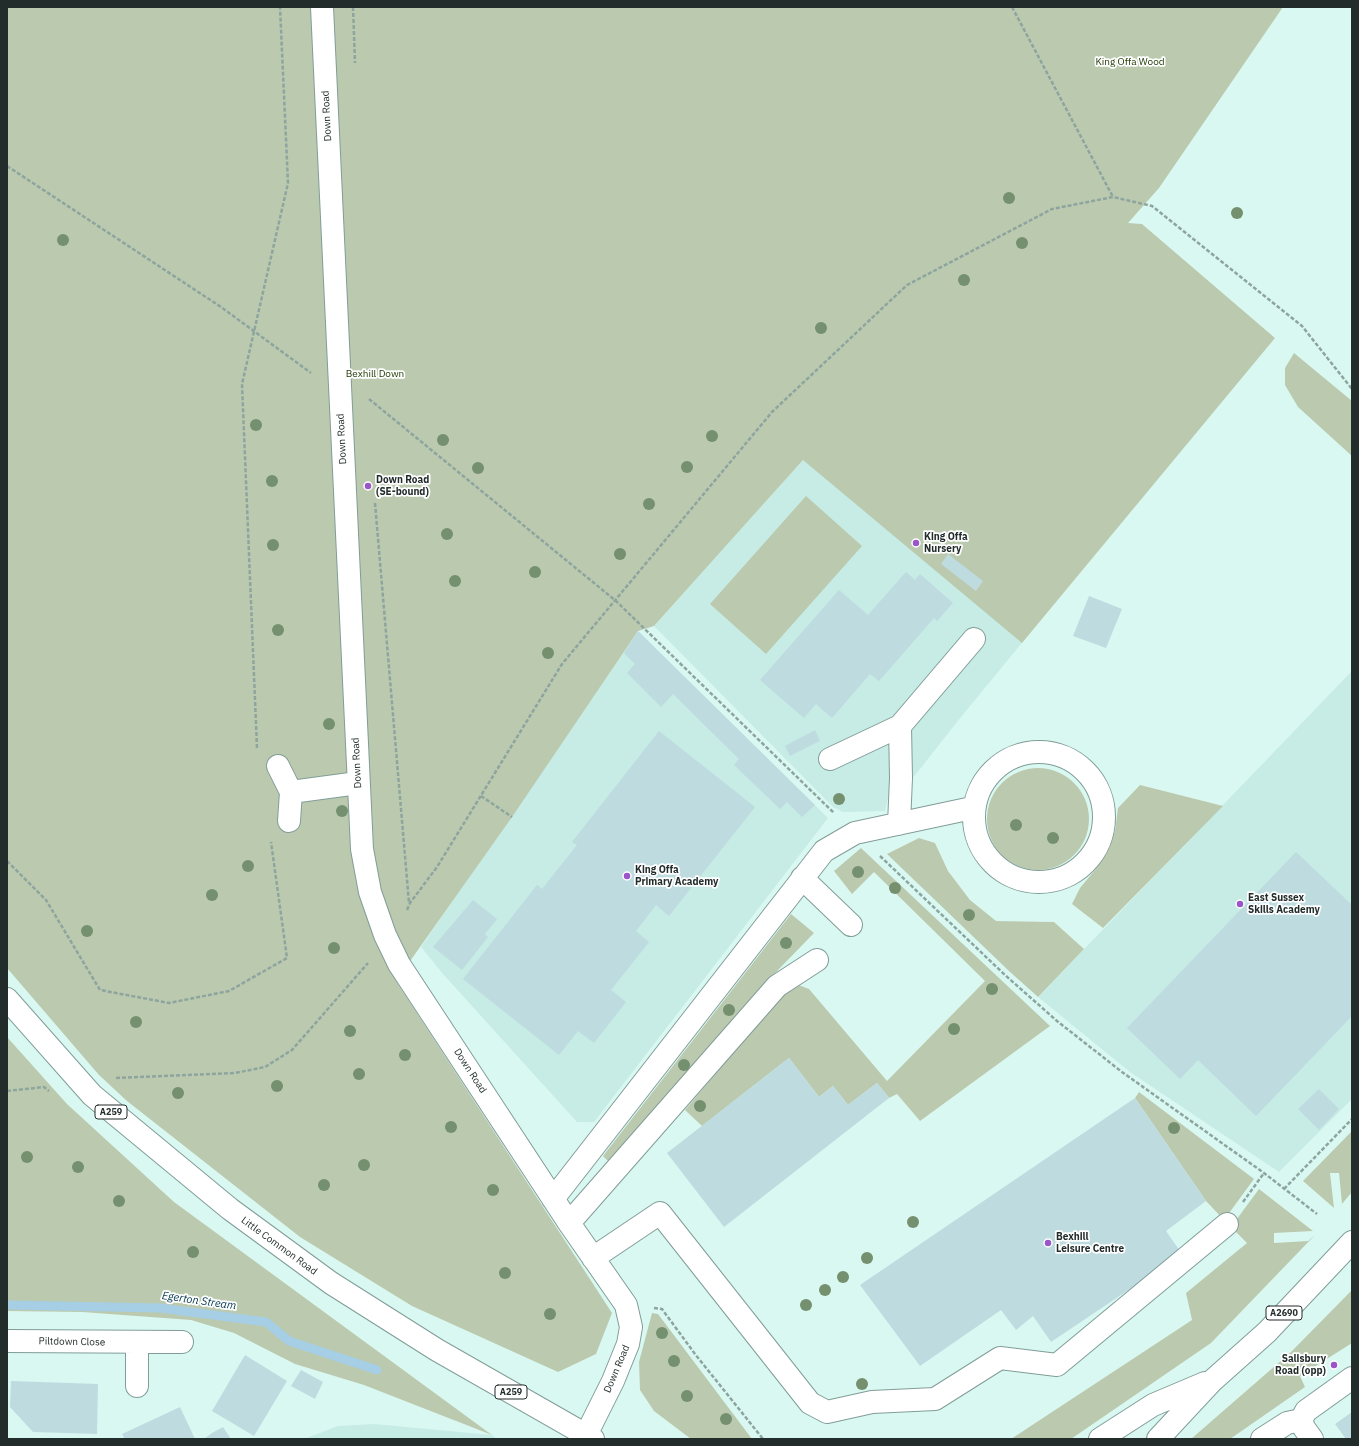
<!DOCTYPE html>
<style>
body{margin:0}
#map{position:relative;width:1359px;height:1446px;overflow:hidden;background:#daf8f2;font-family:"IBM Plex Sans",sans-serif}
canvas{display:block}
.frame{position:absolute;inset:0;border:8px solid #222d2b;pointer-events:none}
</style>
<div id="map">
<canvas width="1359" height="1446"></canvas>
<div class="frame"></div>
</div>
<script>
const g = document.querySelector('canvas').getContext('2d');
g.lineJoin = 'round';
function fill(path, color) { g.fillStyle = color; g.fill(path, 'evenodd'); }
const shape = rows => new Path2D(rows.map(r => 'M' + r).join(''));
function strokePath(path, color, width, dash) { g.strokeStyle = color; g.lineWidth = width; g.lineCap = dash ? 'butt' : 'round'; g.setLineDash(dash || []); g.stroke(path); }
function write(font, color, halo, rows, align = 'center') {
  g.font = font + ' "IBM Plex Sans",sans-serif'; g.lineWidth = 3.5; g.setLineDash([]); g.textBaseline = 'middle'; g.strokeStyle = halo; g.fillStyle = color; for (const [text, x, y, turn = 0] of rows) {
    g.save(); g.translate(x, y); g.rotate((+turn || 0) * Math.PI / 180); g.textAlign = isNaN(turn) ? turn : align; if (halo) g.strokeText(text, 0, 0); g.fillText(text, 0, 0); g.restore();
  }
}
fill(shape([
 [1243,374,961,717,912,779,893,776,885,811,843,812,833,807,654,626,803,460],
 [638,631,828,818,594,1122,577,1122,443,974,421,947],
 [1352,671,1352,1099,1279,1172,1130,1072,1038,997],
 [374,1424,492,1435,497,1439,304,1439,338,1426]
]), '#c6ece5');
fill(shape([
 [7,7,1283,7,1159,188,1128,223,1142,224,1275,338,1022,643,803,460,654,626,638,631,512,817,396,981,612,1313,596,1354,558,1372,412,1306,300,1237,127,1101,99,1075,7,968],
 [1294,353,1352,401,1352,456,1298,407,1285,385,1285,368],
 [806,496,862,546,766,654,710,604],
 '987 819a51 51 0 1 1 102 0a51 51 0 1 1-102 0Z',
 [1140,785,1223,806,1103,928,1072,904,1080,888,1095,870,1105,853,1115,831,1118,808],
 [919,838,935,843,948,871,970,900,996,921,1054,922,1084,949,1038,997,1009,971,887,854],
 [861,848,1050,1026,920,1121,897,1094,889,1098,877,1083,848,1105,833,1086,819,1097,789,1058,702,1126,685,1110,783,994,796,984,809,989,887,1081,985,981,874,872,852,894,834,871],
 [791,914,814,933,779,969,609,1162,603,1156],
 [7,1037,67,1104,174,1202,492,1435,364,1385,295,1364,234,1333,191,1320,82,1312,7,1311],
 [1139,1092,1254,1179,1224,1220,1206,1201,1135,1098],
 [1352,1131,1352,1192,1336,1211,1342,1204,1339,1173,1330,1173,1334,1208,1303,1181],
 [1259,1189,1313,1231,1274,1233,1274,1243,1308,1241,1315,1235,1211,1343,1071,1439,1011,1439,1192,1320,1186,1293,1247,1243,1231,1227],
 [1352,1290,1352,1343,1300,1376,1305,1387,1230,1439,1191,1439,1291,1352],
 [652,1313,658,1314,752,1439,691,1439,654,1411,640,1390,639,1362]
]), '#bbcaaf');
strokePath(shape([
 [7,1305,160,1308,266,1322,289,1341,377,1370]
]), '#a6cee4', 9);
fill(shape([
 [948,554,983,581,976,591,941,564],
 [906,572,915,580,920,574,953,603,937,621,934,618,879,681,870,674,832,718,816,704,804,718,760,680,839,590,868,615],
 [1089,596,1122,609,1106,648,1073,636],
 [638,631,815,805,802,817,787,802,780,809,734,765,739,759,673,694,661,707,627,673,635,664,624,653],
 [815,730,820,741,790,756,785,746],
 [659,731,755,807,669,916,656,905,636,931,649,942,611,990,626,1002,594,1043,578,1031,559,1055,463,979,537,885,542,889,577,845,572,842],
 [1296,852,1352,905,1352,1016,1256,1116,1198,1060,1180,1079,1127,1028],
 [473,900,497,919,485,934,488,937,462,970,433,947],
 [789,1058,819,1097,833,1086,848,1105,877,1083,889,1098,724,1227,667,1153],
 [1319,1089,1339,1109,1319,1130,1298,1109],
 [1135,1098,1206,1201,1166,1231,1182,1254,1051,1342,1033,1316,1016,1330,1001,1310,920,1366,860,1285],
 [245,1355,287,1381,254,1436,212,1411],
 [301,1370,323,1382,315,1399,291,1386],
 [11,1381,98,1384,97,1434,33,1432,10,1407],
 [180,1407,195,1439,125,1439,122,1434],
 [1352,1412,1352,1439,1346,1439,1335,1424],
 [223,1427,231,1439,204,1439,212,1433]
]), '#bedbe0');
const minor = shape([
 [322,7,362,849,370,892,385,935,399,964,569,1223,626,1305,631,1327,628,1344,613,1381,586,1435],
 '974 817a65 65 0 1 1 130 0a65 65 0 1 1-130 0Z',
 [830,759,900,726],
 [278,766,291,792,289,821],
 [291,792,358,783],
 [899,824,901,778,900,726,974,639],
 [802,878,851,925],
 [553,1199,824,851,855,833,972,808],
 [569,1223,777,986,817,960],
 [593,1258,660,1213,810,1403,827,1412,872,1402,935,1399,1000,1358,1057,1365,1227,1224],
 [7,1341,182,1342],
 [137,1343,137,1386],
 [1301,1420,1304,1428,1312,1439],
 [1262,1439,1287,1423,1301,1420,1306,1411,1352,1378]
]);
const major = shape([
 [1100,1439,1153,1405,1205,1383],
 [1158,1439,1212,1381,1267,1332,1352,1242]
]);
const highway = shape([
 [7,999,92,1095,230,1209,331,1283,437,1350,593,1439]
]);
strokePath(minor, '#819d98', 24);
strokePath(major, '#819d98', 24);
strokePath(highway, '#819d98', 24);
strokePath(shape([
 [353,7,355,63],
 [1012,7,1113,197],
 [7,166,221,307,311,373],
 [369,399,616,601,834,813],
 [375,503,409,903],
 [257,748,242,384,288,183,280,7],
 [481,796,512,817],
 [880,856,1005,975,1057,1021,1122,1072,1264,1173,1317,1214],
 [7,861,46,900,100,990,169,1003,229,991,287,958,271,842],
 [407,910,410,903,437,867,562,664,772,412,907,285,1052,209,1113,197,1152,206,1302,326,1352,389],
 [116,1078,235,1073,265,1067,292,1050,368,963],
 [7,1091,44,1087,49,1091],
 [1284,1189,1352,1119],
 [1243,1202,1264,1173],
 [654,1308,662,1309,695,1354,763,1439]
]), '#8ea49f', 2.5, [4, 2]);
strokePath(minor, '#fff', 22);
strokePath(major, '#fff', 22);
strokePath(highway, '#fff', 22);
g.fillStyle = '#74906f';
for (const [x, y] of [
 [1009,198],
 [1237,213],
 [63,240],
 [1022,243],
 [964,280],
 [821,328],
 [256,425],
 [712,436],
 [443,440],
 [687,467],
 [478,468],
 [272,481],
 [649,504],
 [447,534],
 [273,545],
 [620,554],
 [535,572],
 [455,581],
 [278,630],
 [548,653],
 [329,724],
 [839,799],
 [342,811],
 [1016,825],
 [1053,838],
 [248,866],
 [858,872],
 [895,888],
 [212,895],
 [969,915],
 [87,931],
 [786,943],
 [334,948],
 [992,989],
 [729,1010],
 [136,1022],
 [954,1029],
 [350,1031],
 [405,1055],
 [684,1065],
 [359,1074],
 [277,1086],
 [178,1093],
 [700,1106],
 [451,1127],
 [1174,1128],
 [27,1157],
 [364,1165],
 [78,1167],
 [324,1185],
 [493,1190],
 [119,1201],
 [913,1222],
 [193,1252],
 [867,1258],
 [505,1273],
 [843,1277],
 [825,1290],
 [806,1305],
 [550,1314],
 [662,1333],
 [674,1361],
 [862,1384],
 [687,1396],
 [726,1419]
]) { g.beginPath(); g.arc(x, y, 6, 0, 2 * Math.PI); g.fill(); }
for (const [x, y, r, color] of [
 [368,486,4,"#9a55c9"],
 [916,543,4,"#9a55c9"],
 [627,876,4,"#9a55c9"],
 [1240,904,4,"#9a55c9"],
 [1048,1243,4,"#9a55c9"],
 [1334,1365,4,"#9a55c9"]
]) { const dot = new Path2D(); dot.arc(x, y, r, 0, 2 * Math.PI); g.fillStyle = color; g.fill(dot); strokePath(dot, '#fff', 1.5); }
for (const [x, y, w] of [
 [111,1112,32],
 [1284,1313,36],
 [511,1392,32]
]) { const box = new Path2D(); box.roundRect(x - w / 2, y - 7, w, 14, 3); g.fillStyle = '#fff'; g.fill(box); strokePath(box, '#222d2b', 1); }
write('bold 9px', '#222d2b', null, [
 ["A259",111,1112],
 ["A2690",1284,1313],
 ["A259",511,1392]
]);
write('10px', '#213a04', '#fff', [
 ["King Offa Wood",1130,62],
 ["Bexhill Down",375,374]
]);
write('10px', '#222d2b', '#fff', [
 ["Down Road",327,116,-93],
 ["Down Road",342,439,-93],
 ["Down Road",357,763,-93],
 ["Down Road",470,1071,57],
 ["Little Common Road",279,1246,36],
 ["Piltdown Close",72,1342,1],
 ["Down Road",617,1369,-67]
]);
write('bold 10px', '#222d2b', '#fff', [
 ["Down Road",376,480],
 ["(SE-bound)",376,492],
 ["King Offa",924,537],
 ["Nursery",924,549],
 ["King Offa",635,870],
 ["Primary Academy",635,882],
 ["East Sussex",1248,898],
 ["Skills Academy",1248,910],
 ["Bexhill",1056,1237],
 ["Leisure Centre",1056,1249],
 ["Salisbury",1326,1359,"right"],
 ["Road (opp)",1326,1371,"right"]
], 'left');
write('italic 11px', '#00364e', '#fff', [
 ["Egerton Stream",199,1301,8]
]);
</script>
